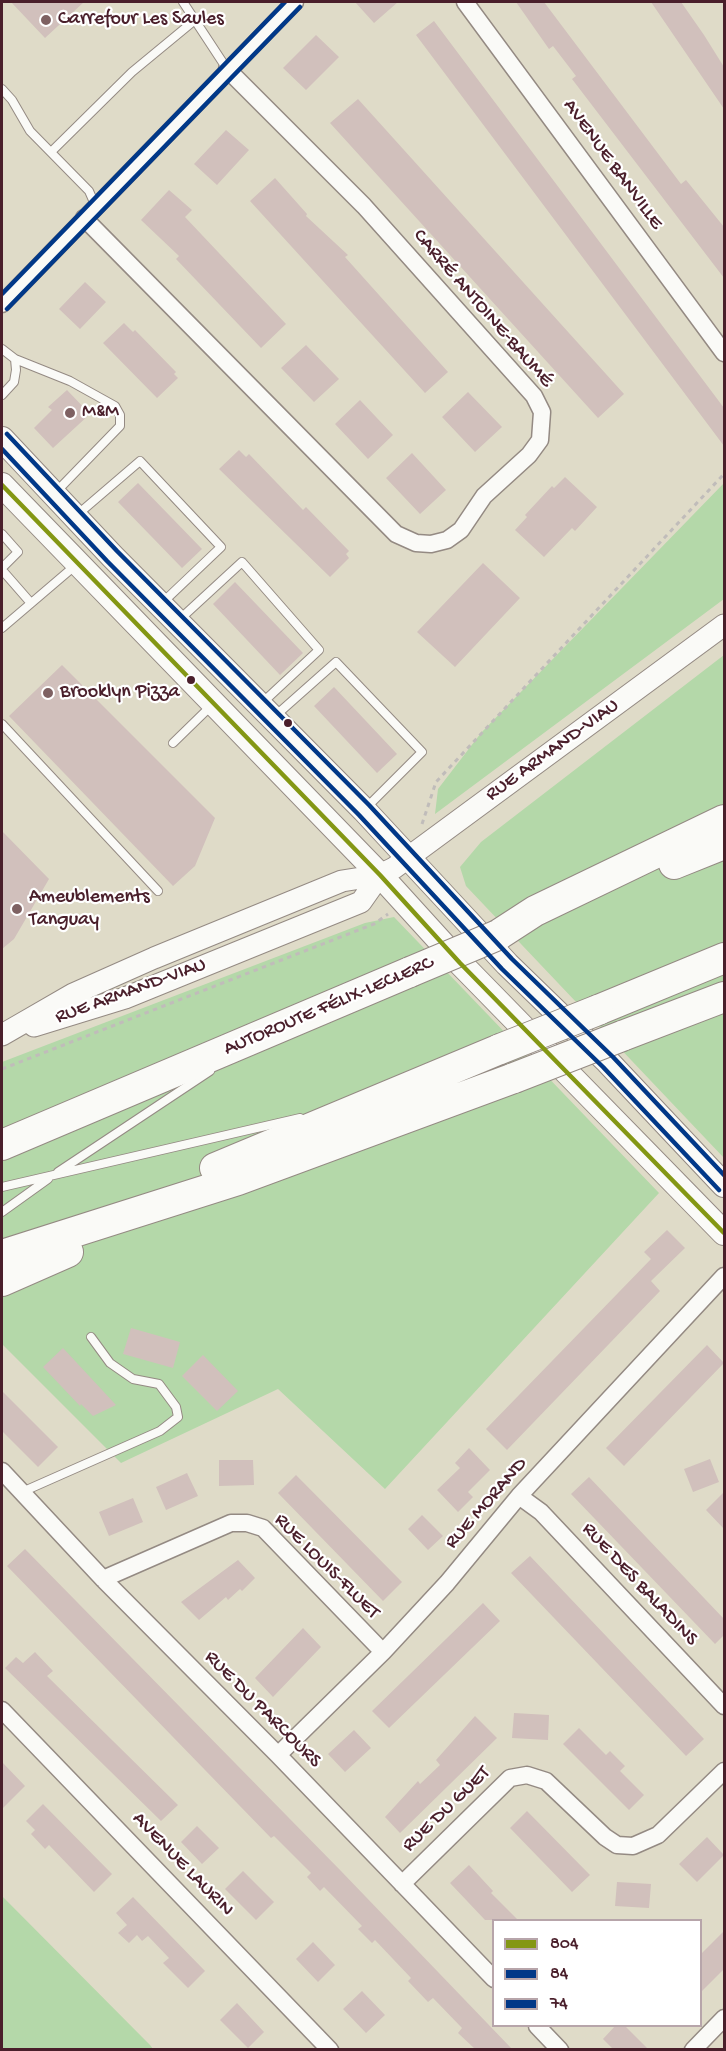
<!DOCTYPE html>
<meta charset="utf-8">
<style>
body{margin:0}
#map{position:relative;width:726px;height:2051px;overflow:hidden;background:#dfdbc8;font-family:"Gochi Hand",sans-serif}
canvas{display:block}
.frame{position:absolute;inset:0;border:3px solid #4a1f2b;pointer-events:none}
.legend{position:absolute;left:492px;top:1919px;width:210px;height:108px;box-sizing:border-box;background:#fff;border:2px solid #b7a5aa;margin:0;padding:8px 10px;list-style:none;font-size:18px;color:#4a1f2b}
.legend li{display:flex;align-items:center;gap:12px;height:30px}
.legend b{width:30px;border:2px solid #b7a5aa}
</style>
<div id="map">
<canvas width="726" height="2051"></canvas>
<div class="frame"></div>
<ul class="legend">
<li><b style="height:8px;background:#849714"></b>804</li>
<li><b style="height:8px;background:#013888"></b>84</li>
<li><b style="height:8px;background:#013888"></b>74</li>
</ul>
</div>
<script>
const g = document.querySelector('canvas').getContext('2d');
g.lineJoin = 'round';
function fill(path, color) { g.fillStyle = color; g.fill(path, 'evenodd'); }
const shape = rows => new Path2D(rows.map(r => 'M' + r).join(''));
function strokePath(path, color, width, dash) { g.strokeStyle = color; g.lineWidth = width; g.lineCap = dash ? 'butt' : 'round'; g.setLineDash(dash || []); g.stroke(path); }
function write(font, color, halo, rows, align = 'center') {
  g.font = font + ' "Gochi Hand",sans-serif'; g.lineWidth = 4.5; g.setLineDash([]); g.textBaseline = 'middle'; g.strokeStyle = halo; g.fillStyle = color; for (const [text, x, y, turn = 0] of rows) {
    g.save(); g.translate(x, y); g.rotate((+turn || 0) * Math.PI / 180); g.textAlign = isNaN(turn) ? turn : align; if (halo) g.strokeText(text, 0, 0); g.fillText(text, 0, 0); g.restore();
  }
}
fill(shape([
 [724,483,724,599,435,814,438,789,481,733],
 [724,655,724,1158,466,886,460,867,481,842],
 [394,917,659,1193,385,1489,278,1389,121,1463,2,1344,2,1062,365,923],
 [2,1896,150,2045,153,2049,2,2049]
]), '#b4d8a9');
fill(shape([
 [11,2,84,2,45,38],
 [355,2,398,2,374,23],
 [516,2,544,2,681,184,686,180,724,227,724,278,572,79,576,76,553,46,549,49],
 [651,2,681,2,704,35,724,67,724,109],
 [434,21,724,408,724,446,416,35],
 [316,35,339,57,306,90,283,68],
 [358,99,624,394,598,418,330,123],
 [226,130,249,150,217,185,194,164],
 [275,178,307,214,306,216,348,255,345,257,448,372,425,393,250,201],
 [169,190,192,210,185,217,286,324,261,348,176,259,179,256,141,220],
 [85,282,106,302,80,329,59,309],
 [124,323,133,332,135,330,176,372,174,374,178,378,157,398,103,343],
 [306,345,339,379,314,402,281,368],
 [67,390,90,414,53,448,34,428,52,410,48,407],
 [468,392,502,427,475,452,442,417],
 [360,400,393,435,368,459,335,424],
 [239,450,246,457,249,454,303,510,306,507,349,551,346,554,349,558,330,577,219,469],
 [412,453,446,490,420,514,386,478],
 [565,477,597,507,575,531,572,528,544,557,515,530,527,517,525,515,552,486,554,488],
 [138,483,202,549,182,568,118,502],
 [483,563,520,598,455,667,417,632],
 [235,582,303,653,280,675,213,604],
 [62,665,215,818,195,866,173,886,9,716],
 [334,687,397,754,377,773,314,706],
 [2,831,49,879,14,939,2,949],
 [667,1230,685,1248,651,1281,660,1291,507,1450,486,1429,651,1259,644,1252],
 [131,1328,180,1342,173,1368,123,1354],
 [707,1345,724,1363,624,1466,606,1448],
 [63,1348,116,1405,93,1416,81,1404,80,1406,43,1367],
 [203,1355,238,1391,217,1411,182,1376],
 [2,1391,58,1447,38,1467,2,1431],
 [469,1448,490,1470,468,1492,473,1497,458,1512,437,1490,460,1468,455,1463],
 [710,1459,719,1482,693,1492,684,1469],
 [219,1460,253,1460,254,1485,219,1486],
 [187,1473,198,1496,166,1510,156,1487],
 [296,1475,402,1582,383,1601,278,1493],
 [589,1477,724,1619,724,1635,715,1644,571,1494],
 [724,1492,724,1529,706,1510],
 [133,1498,143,1522,109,1536,99,1512],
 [422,1515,443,1536,428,1550,408,1529],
 [25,1549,341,1871,512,2049,475,2049,458,2033,462,2028,433,1998,428,2002,408,1981,411,1978,375,1940,372,1943,358,1929,362,1926,324,1887,320,1891,307,1877,311,1873,274,1836,271,1838,7,1566],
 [530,1556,704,1739,686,1756,511,1573],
 [238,1560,255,1578,242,1591,240,1589,228,1600,226,1597,199,1620,181,1602],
 [483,1603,500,1621,389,1728,372,1711],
 [303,1628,321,1647,273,1697,255,1678],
 [35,1652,53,1671,47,1676,178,1805,161,1821,5,1668,16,1657,23,1663],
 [514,1713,549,1715,548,1740,512,1738],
 [475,1716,497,1738,400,1833,385,1817,418,1781,420,1784,440,1765,436,1760],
 [579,1728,606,1755,610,1751,625,1766,620,1771,644,1795,629,1810,563,1744],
 [354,1730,371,1748,345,1772,328,1754],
 [2,1762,25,1786,2,1809],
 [43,1804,112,1874,94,1892,49,1845,45,1849,31,1834,35,1830,26,1821],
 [527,1811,590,1875,572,1892,510,1828],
 [197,1826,219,1848,202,1864,181,1842],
 [707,1837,724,1855,697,1882,679,1864],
 [469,1865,493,1891,491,1893,518,1920,485,1920,450,1883],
 [243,1871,274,1902,256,1920,225,1889],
 [617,1882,651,1884,649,1908,615,1906],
 [133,1897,205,1971,188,1988,163,1963,169,1958,148,1936,142,1941,137,1935,129,1943,118,1933,127,1925,116,1913],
 [724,1931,724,1969,700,1993,700,1955],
 [313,1942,335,1965,318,1982,296,1959],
 [362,1991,385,2015,366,2033,343,2009],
 [237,2003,264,2032,248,2048,220,2020],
 [616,2025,624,2025,648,2049,613,2049,603,2039]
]), '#d1c0bc');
const service = shape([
 [183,2,227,69],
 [2,89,12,100,30,131,89,191,96,207],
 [51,152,132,72,195,20],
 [2,349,15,359,16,370,14,382,2,395],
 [15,359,70,381,115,406,120,415,120,426,56,492],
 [77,515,140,461,221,547,161,604],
 [2,534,18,552,2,568],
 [2,570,30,602],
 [179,620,242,562,319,650,261,704],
 [2,628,77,564],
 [274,717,336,662,422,752,366,808],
 [2,724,158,891],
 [173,743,212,705],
 [58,1172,210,1071],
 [2,1187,300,1118],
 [2,1212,48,1179],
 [22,1492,160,1431,178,1417,176,1407,159,1384,133,1379,110,1363,91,1337]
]);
const minor = shape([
 [465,2,724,353],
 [84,218,396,534,416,543,431,544,447,540,461,530,484,496,529,455,540,440,542,412,534,396,364,206,227,69],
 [2,304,295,2],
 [2,1471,103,1579,278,1755,494,1979],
 [519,1496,541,1512,724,1706],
 [103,1579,231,1523,247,1523,263,1528,383,1652],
 [2,1710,330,2050],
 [278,1755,383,1652,447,1583,519,1496,724,1276],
 [402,1884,510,1778,527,1775,546,1781,605,1837,617,1845,633,1846,658,1835,724,1771],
 [537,2026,560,2050],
 [693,2050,724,2018]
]);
const tertiary = shape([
 [34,1026,125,998,361,902,380,875],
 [2,1035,73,994,154,958,342,881,380,875,394,868,724,625]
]);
const secondary = shape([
 [2,439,112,556,364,810,507,964,608,1062,724,1185],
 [2,485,380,875,460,963,724,1233]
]);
const motorway = shape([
 [674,864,724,844],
 [498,935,535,911,724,820],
 [598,1010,724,958],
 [622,1036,724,997],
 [2,1145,410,972],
 [215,1168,500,1049],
 [2,1255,238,1180,514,1078],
 [2,1281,68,1252]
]);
strokePath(service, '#948a83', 10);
strokePath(minor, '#948a83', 19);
strokePath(tertiary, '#948a83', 23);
strokePath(secondary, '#948a83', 26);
strokePath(motorway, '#948a83', 32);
strokePath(shape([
 [422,824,436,782,724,474],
 [2,1069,374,924,388,914]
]), '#c0bcba', 3, [4.5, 4.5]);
strokePath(service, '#fafaf7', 8);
strokePath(minor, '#fafaf7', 16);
strokePath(tertiary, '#fafaf7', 21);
strokePath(secondary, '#fafaf7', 24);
strokePath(motorway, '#fafaf7', 30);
const motorwayBridge = shape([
 [410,972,498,935],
 [500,1049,598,1010],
 [514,1078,622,1036]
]);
strokePath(motorwayBridge, '#948a83', 32, []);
strokePath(motorwayBridge, '#fafaf7', 30);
strokePath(shape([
 [2,485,380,875,460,963,724,1233]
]), '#849714', 4.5);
strokePath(shape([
 [7,309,300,7],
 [2,449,107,561,359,815,502,969,603,1067,719,1190]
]), '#013888', 4.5);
strokePath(shape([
 [2,294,285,2],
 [7,434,117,551,369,805,512,959,613,1057,724,1175]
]), '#013888', 4.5);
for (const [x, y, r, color] of [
 [46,20,6,"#7e6162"],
 [70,413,6,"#7e6162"],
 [191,680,5,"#4a1f2b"],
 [48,693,6,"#7e6162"],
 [288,723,5,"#4a1f2b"],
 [17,909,6,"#7e6162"]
]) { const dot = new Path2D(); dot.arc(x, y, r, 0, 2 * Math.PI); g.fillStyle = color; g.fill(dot); strokePath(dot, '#fff', 2); }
write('20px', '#4a1f2b', '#fff', [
 ["Carrefour Les Saules",58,20],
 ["M&M",82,413],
 ["Brooklyn Pizza",60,693],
 ["Ameublements",29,898],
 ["Tanguay",29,921]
], 'left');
write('20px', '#4a1f2b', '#fff', [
 ["AVENUE BANVILLE",612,165,54],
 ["CARRÉ ANTOINE-BAUMÉ",482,309,49],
 ["RUE ARMAND-VIAU",553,751,-36],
 ["RUE ARMAND-VIAU",131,992,-20],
 ["AUTOROUTE FÉLIX-LECLERC",329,1007,-23],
 ["RUE MORAND",487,1504,-49],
 ["RUE LOUIS-FLUET",326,1567,45],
 ["RUE DES BALADINS",639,1585,47],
 ["RUE DU PARCOURS",262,1710,45],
 ["RUE DU GUET",447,1810,-44],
 ["AVENUE LAURIN",182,1865,46]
]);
</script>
